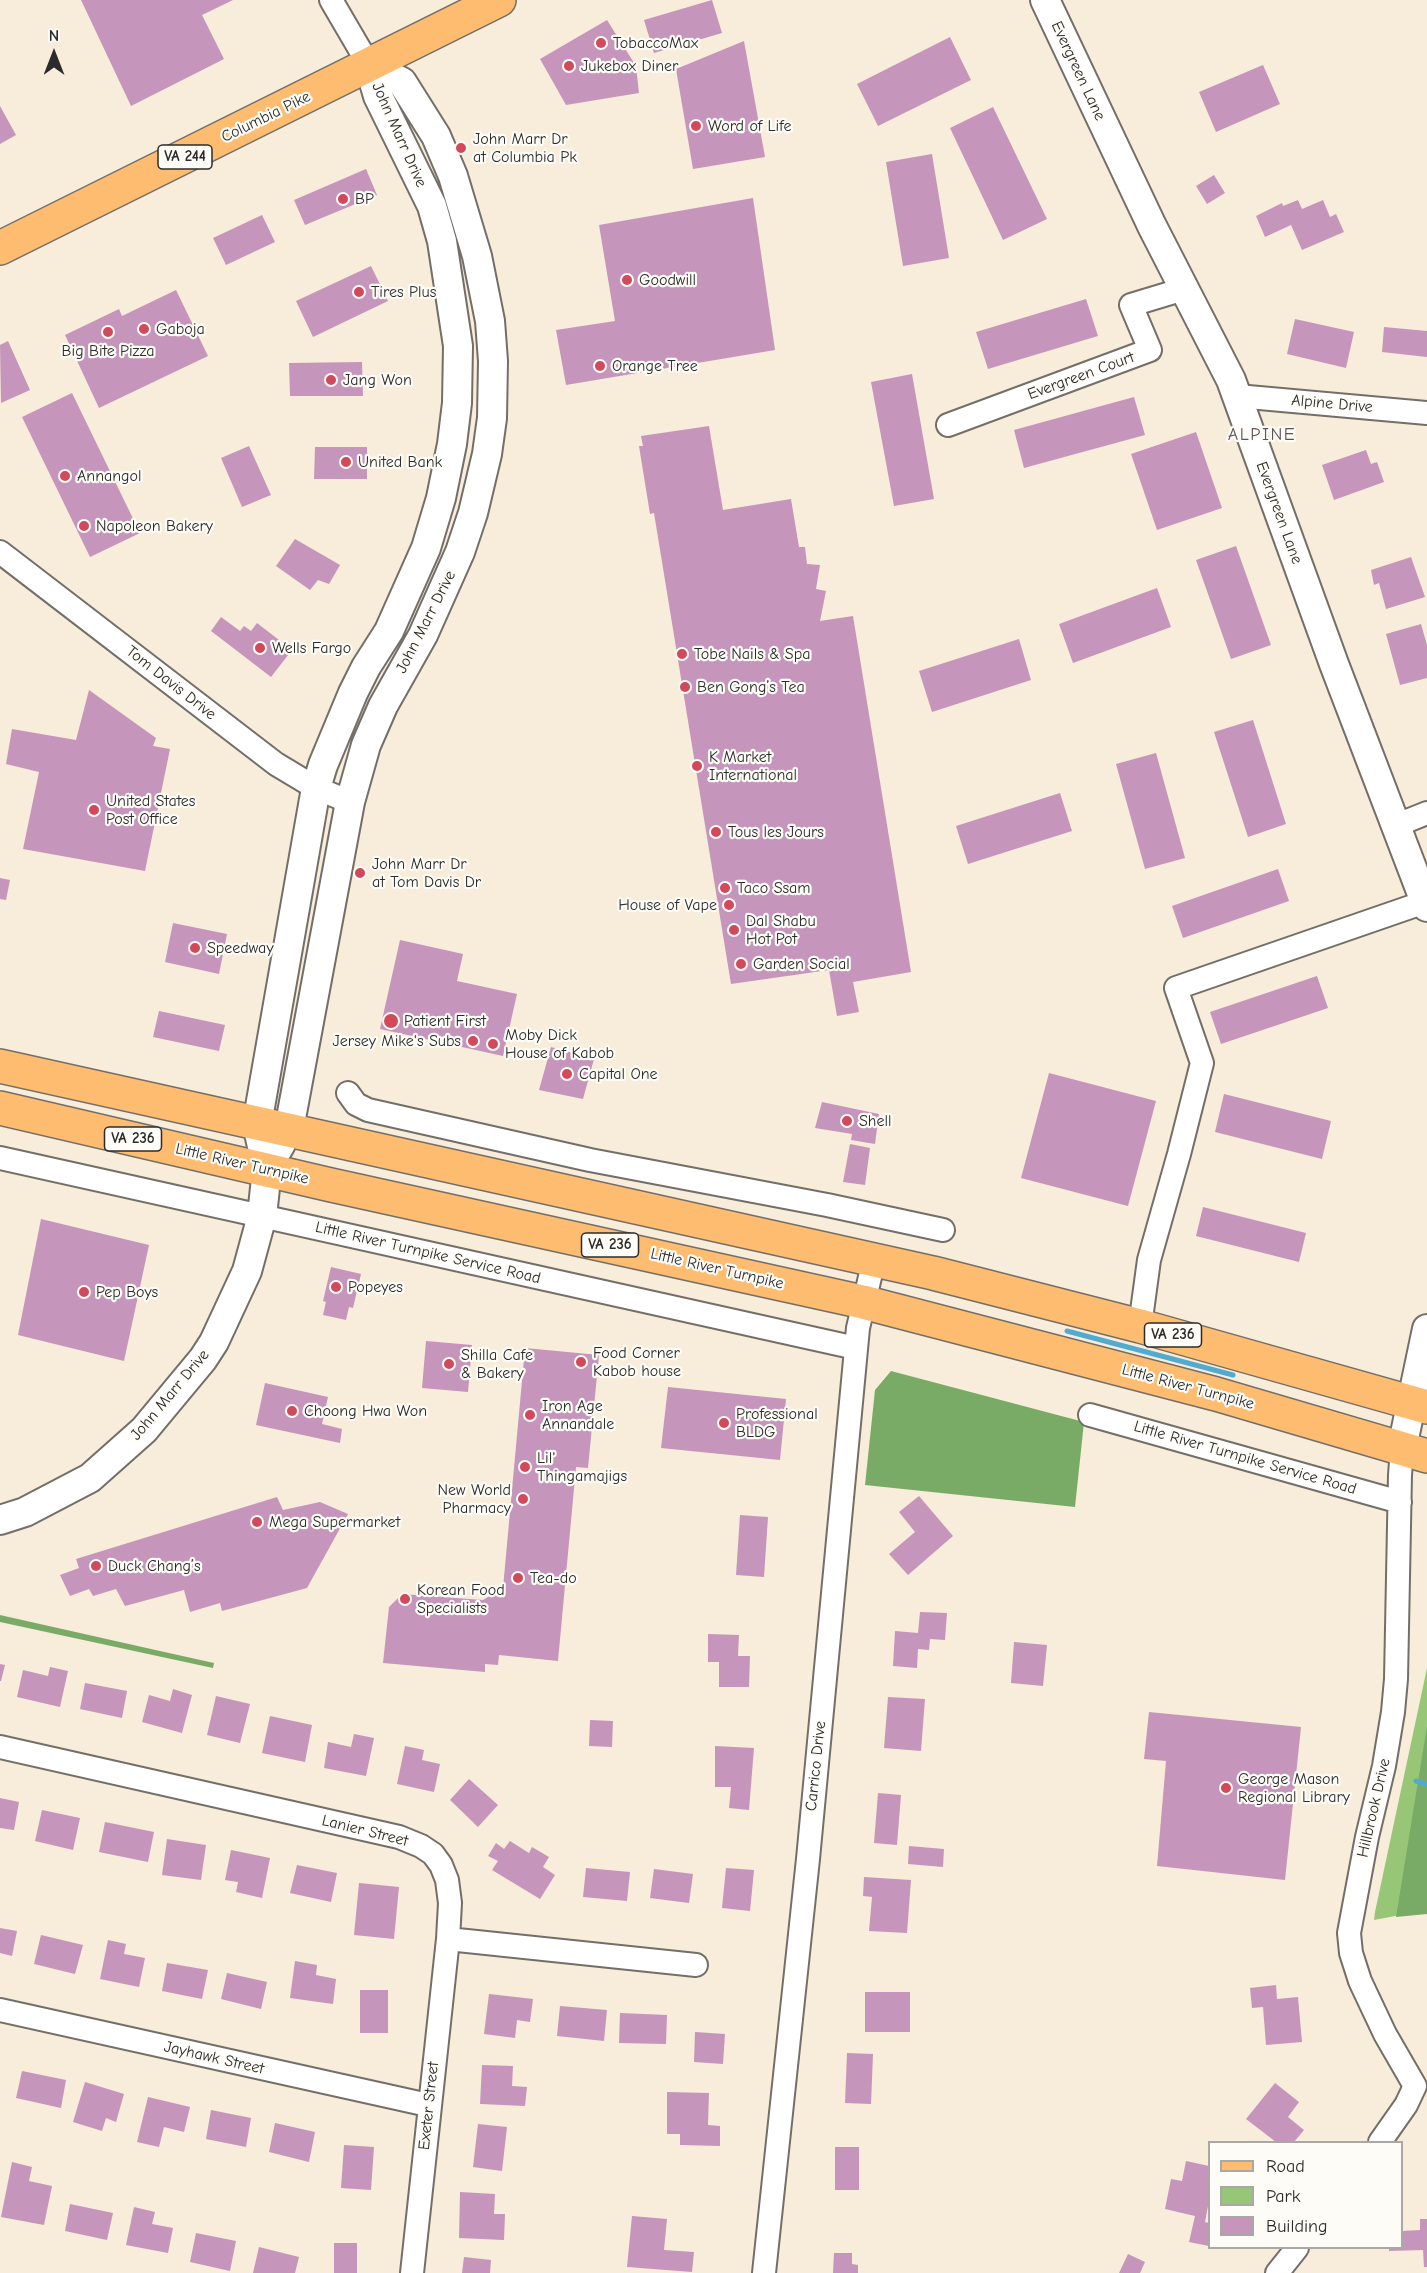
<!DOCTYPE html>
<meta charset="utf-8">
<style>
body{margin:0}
#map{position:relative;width:1427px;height:2273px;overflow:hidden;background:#f8ecda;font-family:"Comic Neue",sans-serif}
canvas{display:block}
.legend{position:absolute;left:1208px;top:2141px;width:195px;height:108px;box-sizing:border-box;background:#fdfcf7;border:2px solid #a9a8a5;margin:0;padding:8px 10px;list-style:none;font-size:18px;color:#2b2b2b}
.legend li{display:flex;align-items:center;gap:12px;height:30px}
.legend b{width:30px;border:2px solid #a9a8a5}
.north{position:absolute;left:24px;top:24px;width:60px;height:60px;-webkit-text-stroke:4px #fdfcf7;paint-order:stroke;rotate:0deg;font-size:16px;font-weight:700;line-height:24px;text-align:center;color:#2b2b2b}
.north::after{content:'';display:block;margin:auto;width:21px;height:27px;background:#2b2b2b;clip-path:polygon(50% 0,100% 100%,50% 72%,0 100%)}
</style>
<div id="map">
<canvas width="1427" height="2273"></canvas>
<ul class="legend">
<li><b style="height:8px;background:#fdbc70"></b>Road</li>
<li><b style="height:16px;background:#97c676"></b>Park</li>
<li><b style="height:16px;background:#c695bb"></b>Building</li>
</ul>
<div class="north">N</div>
</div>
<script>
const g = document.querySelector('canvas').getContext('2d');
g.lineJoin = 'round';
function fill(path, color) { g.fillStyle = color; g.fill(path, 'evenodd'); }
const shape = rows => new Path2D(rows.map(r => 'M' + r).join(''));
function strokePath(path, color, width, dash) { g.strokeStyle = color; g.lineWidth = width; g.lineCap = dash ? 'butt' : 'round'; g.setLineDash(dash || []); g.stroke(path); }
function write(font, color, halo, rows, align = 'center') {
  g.font = font + ' "Comic Neue",sans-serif'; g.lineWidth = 4.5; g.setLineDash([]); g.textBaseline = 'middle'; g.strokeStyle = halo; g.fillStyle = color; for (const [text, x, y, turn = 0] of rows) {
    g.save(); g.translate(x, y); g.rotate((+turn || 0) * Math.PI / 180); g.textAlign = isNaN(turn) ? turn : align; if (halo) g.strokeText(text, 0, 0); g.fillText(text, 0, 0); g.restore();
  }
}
fill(shape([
 [1427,1668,1427,1910,1374,1920,1375,1912]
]), '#97c676');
fill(shape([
 [891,1371,1084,1422,1075,1507,865,1485,875,1390],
 [0,1615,151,1649,214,1663,213,1668,0,1622],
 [1427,1726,1427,1914,1396,1917]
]), '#79ab67');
strokePath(shape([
 [1067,1331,1233,1375],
 [1416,1781,1427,1784]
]), '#52abcf', 5);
fill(shape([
 [81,0,233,0,202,15,224,59,131,106],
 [712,0,722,33,654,53,644,20],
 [607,20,636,66,639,93,566,105,540,59],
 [950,37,971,80,878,126,857,84],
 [744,41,765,157,693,169,676,69],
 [1263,65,1280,104,1216,132,1199,92],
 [0,106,16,135,0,144],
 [993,107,1047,219,1003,240,950,128],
 [932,154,949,258,903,266,886,162],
 [366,169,377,195,305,225,294,200],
 [1214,175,1225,193,1207,204,1196,186],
 [753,198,775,350,566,385,556,330,615,321,599,225],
 [1298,200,1302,209,1323,200,1330,217,1336,214,1344,232,1302,250,1291,225,1265,237,1256,216,1282,203,1283,206],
 [262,215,275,242,226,265,213,238],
 [371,266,388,301,313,337,296,301],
 [176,290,208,356,99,408,65,335,119,309,122,316],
 [1086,299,1098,336,988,369,976,332],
 [1295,319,1354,332,1346,368,1287,354],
 [1384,327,1427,331,1427,357,1382,352],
 [8,341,30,390,1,403,0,345],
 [362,362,363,396,290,396,289,363],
 [912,374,934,499,894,506,871,382],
 [72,393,140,533,90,557,22,417],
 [1134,397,1145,435,1024,468,1014,430],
 [709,426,723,510,791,499,799,547,805,547,807,564,820,565,816,589,826,591,820,621,853,616,911,972,853,982,859,1012,837,1016,829,970,731,984,654,513,650,514,639,446,643,446,641,436],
 [1196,432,1222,508,1157,530,1131,454],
 [249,446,271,495,242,507,221,458],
 [315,447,367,447,367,479,314,479],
 [1366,450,1371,464,1377,462,1384,482,1334,500,1322,465],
 [295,539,340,565,329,584,318,580,310,590,276,566],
 [1236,546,1271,645,1231,659,1196,560],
 [1411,557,1425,597,1386,609,1379,583,1374,585,1371,570],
 [1157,588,1171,627,1073,663,1059,624],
 [221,617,240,631,244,626,251,631,257,623,292,650,271,677,211,631],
 [1421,624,1427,645,1427,678,1400,685,1386,634],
 [1019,639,1031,680,932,712,919,671],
 [89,690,156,738,153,746,170,749,145,871,23,849,39,772,6,764,12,729,76,740],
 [1253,720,1286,824,1248,837,1214,732],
 [1156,753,1185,858,1145,869,1116,764],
 [1060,793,1072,831,968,864,956,826],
 [1278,869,1289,901,1183,938,1172,906],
 [0,878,10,880,6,900,0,899],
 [173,923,227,934,219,974,165,962],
 [400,940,463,954,457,981,517,994,503,1056,380,1029],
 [1317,976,1328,1008,1221,1044,1210,1012],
 [159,1011,225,1025,219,1051,153,1037],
 [551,1047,594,1059,583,1099,539,1090],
 [1049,1073,1156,1101,1128,1206,1021,1178],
 [1224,1094,1331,1121,1322,1159,1215,1132],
 [822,1102,879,1114,875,1144,851,1140,852,1134,815,1128],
 [850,1144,870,1148,865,1185,843,1182],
 [1203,1207,1306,1233,1299,1262,1196,1236],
 [41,1219,149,1245,124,1361,18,1335],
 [331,1267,361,1274,353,1308,349,1307,346,1320,323,1315,326,1302,323,1301],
 [426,1341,472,1345,468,1392,422,1388],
 [525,1348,599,1355,588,1468,576,1467,558,1661,499,1655,498,1665,485,1664,485,1672,383,1663,389,1607,402,1594,483,1600,503,1588],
 [265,1383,328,1397,322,1424,342,1429,340,1443,256,1425],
 [668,1387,786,1399,780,1460,661,1448],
 [919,1496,953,1536,908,1575,889,1554,915,1532,899,1512],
 [277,1497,283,1510,320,1502,348,1514,307,1588,222,1611,220,1603,190,1612,184,1590,125,1606,116,1589,93,1596,89,1589,70,1596,60,1575,79,1568,76,1559],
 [740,1515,768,1517,764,1577,736,1575],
 [920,1612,947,1613,945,1640,930,1639,929,1650,918,1649,917,1668,893,1666,895,1631,918,1633],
 [708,1634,739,1635,738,1656,750,1656,749,1687,719,1687,719,1662,708,1662],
 [1014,1642,1047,1645,1043,1686,1011,1683],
 [0,1664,5,1665,1,1681,0,1681],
 [50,1667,68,1671,60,1707,17,1697,23,1670,48,1676],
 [85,1683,127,1691,122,1718,80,1709],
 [173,1689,192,1695,182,1733,142,1722,149,1695,170,1701],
 [216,1696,250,1704,240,1743,207,1735],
 [888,1697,925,1699,921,1751,884,1748],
 [1149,1712,1301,1727,1285,1880,1157,1866,1166,1761,1144,1759],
 [270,1716,312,1725,305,1762,262,1753],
 [590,1720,613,1721,612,1747,589,1746],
 [354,1734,374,1738,366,1776,324,1768,328,1742,351,1747],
 [405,1746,424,1750,422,1760,440,1764,434,1792,397,1784],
 [715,1746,754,1748,749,1810,729,1808,731,1787,715,1787],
 [469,1779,498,1805,478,1827,450,1800],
 [878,1793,901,1795,897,1845,874,1843],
 [0,1798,19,1802,14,1830,0,1828],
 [42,1810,80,1818,73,1850,35,1841],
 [105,1822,154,1832,148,1862,99,1852],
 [167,1839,206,1845,201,1880,162,1875],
 [510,1841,529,1853,532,1847,549,1857,543,1867,555,1875,540,1899,492,1870,498,1861,488,1856,496,1843,504,1849],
 [909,1846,944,1849,943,1867,908,1864],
 [231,1850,270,1858,262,1898,236,1892,238,1882,225,1880],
 [297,1865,337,1873,331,1902,290,1893],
 [586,1868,630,1872,627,1901,583,1897],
 [726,1868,754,1870,750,1911,722,1908],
 [654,1869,693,1874,689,1903,650,1898],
 [864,1877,911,1880,907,1933,869,1931,872,1897,863,1896],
 [359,1883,399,1887,394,1939,354,1935],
 [0,1928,17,1931,12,1956,0,1953],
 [41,1935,83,1945,75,1974,34,1964],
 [108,1940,126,1944,124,1954,145,1958,139,1987,100,1979],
 [295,1961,317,1965,316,1975,336,1979,333,2004,290,1998],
 [167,1963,208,1970,202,1999,162,1991],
 [227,1973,267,1982,261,2009,221,1999],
 [1276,1985,1277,1999,1298,1997,1302,2042,1266,2045,1263,2007,1252,2008,1250,1988],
 [360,1990,388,1990,388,2033,360,2033],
 [865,1992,910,1992,910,2032,865,2032],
 [489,1994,533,1999,530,2022,517,2020,515,2038,484,2034],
 [560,2006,607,2010,604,2041,557,2036],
 [620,2013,667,2015,666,2044,619,2043],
 [695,2032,725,2034,723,2064,694,2062],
 [847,2053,873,2054,871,2104,845,2103],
 [482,2065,513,2066,512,2086,527,2087,525,2106,480,2104],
 [22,2071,66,2080,61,2108,16,2098],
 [85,2082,124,2094,116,2122,106,2118,102,2131,73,2122],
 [1275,2083,1299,2102,1288,2117,1304,2130,1294,2142,1276,2142,1246,2119],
 [667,2092,709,2093,708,2125,720,2126,720,2146,680,2145,680,2134,667,2134],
 [148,2097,190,2107,184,2132,164,2127,159,2147,137,2142],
 [211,2110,251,2118,246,2147,206,2139],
 [275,2123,315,2132,309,2162,269,2152],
 [478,2124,507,2127,502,2171,473,2167],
 [344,2145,374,2147,371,2190,341,2188],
 [835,2147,859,2147,859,2190,835,2190],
 [1186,2161,1209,2166,1209,2201,1205,2222,1209,2223,1209,2246,1189,2242,1195,2216,1165,2209,1171,2179,1182,2181],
 [12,2162,32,2167,29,2181,52,2186,44,2225,1,2217],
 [460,2192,495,2194,494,2214,505,2214,504,2240,459,2238],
 [70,2204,113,2213,107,2240,65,2231],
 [134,2207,155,2212,152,2224,173,2228,168,2253,126,2245],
 [632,2216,667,2219,664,2250,694,2252,692,2272,627,2267],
 [1420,2219,1427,2219,1427,2267,1424,2267,1423,2250,1389,2251,1389,2248,1402,2248,1402,2231,1420,2230],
 [196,2233,236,2241,230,2271,190,2262],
 [334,2243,357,2243,357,2273,334,2273],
 [259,2247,299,2257,295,2273,253,2273],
 [834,2253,852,2253,852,2264,858,2265,858,2273,833,2273],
 [1128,2254,1145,2262,1140,2273,1119,2273],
 [464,2257,491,2260,490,2273,462,2273]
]), '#c695bb');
const minor = shape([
 [331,0,369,65],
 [1237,396,1427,413],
 [948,425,1150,350,1131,305,1184,289],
 [0,552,276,764,316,788,350,802],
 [1397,825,1427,813],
 [348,1093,356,1104,368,1110,590,1160,827,1205,943,1230],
 [0,1158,856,1348],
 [1140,1326,1149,1260,1179,1154,1202,1063,1176,988,1425,902],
 [1090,1415,1400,1502],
 [1402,1448,1400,1475,1396,1679,1393,1712,1384,1766,1367,1837,1349,1933,1351,1953,1360,1981,1385,2034,1415,2086],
 [0,1747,399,1837,421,1846,433,1854,441,1865,447,1880,450,1903,448,1939,412,2273],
 [448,1939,696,1965],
 [0,2010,428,2105],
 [1380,2142,1406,2105,1415,2086],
 [764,2273,808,1859,858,1328,874,1260],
 [1277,2273,1297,2248]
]);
const tertiary = shape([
 [1045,0,1152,226,1231,380,1334,664,1427,907],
 [278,1149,289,1129,350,802,366,745,383,706,423,635,460,552,473,513,487,454,492,418,493,361,490,321,477,256,453,176,436,136,402,82,369,65],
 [1402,1448,1427,1329],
 [0,1520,25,1512,90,1478,144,1430,203,1359,214,1342,247,1271,262,1216,267,1169,257,1124,316,788,323,765,353,693,366,667,389,631,426,548,441,498,452,444,457,403,458,346,442,241,432,206,378,96,369,65]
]);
const primary = shape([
 [0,248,499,0],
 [0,1066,933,1273,1140,1326,1427,1407],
 [0,1108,331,1185,863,1302,1216,1394,1427,1456]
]);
strokePath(minor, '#736f68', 26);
strokePath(tertiary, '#736f68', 32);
strokePath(primary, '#736f68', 36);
strokePath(minor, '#fff', 22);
strokePath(tertiary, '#fff', 28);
strokePath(primary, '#fdbc70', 33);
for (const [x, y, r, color] of [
 [601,43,6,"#d1495b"],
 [569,66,6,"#d1495b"],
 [696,126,6,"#d1495b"],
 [461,148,6,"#d1495b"],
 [343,199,6,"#d1495b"],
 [627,280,6,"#d1495b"],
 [359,292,6,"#d1495b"],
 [144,329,6,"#d1495b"],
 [108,332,6,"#d1495b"],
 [600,366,6,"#d1495b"],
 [331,380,6,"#d1495b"],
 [346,462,6,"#d1495b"],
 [65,476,6,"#d1495b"],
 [84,526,6,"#d1495b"],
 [260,648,6,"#d1495b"],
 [682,654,6,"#d1495b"],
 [685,687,6,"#d1495b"],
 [697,766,6,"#d1495b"],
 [94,810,6,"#d1495b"],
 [716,832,6,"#d1495b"],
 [360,873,6,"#d1495b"],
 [725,888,6,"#d1495b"],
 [729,905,6,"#d1495b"],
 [734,930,6,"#d1495b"],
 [195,948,6,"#d1495b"],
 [741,964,6,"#d1495b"],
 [391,1021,8,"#d1495b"],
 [473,1041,6,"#d1495b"],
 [493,1044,6,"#d1495b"],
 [567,1074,6,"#d1495b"],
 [847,1121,6,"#d1495b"],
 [336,1287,6,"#d1495b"],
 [84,1292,6,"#d1495b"],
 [581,1362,6,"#d1495b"],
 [449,1364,6,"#d1495b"],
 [292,1411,6,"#d1495b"],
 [530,1415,6,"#d1495b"],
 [724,1423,6,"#d1495b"],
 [525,1467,6,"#d1495b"],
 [523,1499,6,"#d1495b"],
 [257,1522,6,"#d1495b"],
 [96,1566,6,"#d1495b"],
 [518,1578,6,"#d1495b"],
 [405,1599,6,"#d1495b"],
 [1226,1788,6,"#d1495b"]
]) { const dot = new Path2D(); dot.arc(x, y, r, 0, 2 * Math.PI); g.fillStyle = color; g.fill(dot); strokePath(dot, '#fdfcf7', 2); }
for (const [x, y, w] of [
 [185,157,54],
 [133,1139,57],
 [610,1245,57],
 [1173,1335,57]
]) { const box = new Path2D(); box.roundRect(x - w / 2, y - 12, w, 24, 4.5); g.fillStyle = '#fdfcf7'; g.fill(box); strokePath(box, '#2b2b2b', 1.5); }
write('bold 15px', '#2b2b2b', null, [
 ["VA 244",185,157],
 ["VA 236",133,1139],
 ["VA 236",610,1245],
 ["VA 236",1173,1335]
]);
write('16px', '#2b2b2b', '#fdfcf7', [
 ["TobaccoMax",613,43],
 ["Jukebox Diner",581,66],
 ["Word of Life",708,126],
 ["John Marr Dr",473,139],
 ["at Columbia Pk",473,157],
 ["BP",355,199],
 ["Goodwill",639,280],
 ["Tires Plus",371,292],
 ["Gaboja",156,329],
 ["Big Bite Pizza",108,351,"center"],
 ["Orange Tree",612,366],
 ["Jang Won",343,380],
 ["United Bank",358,462],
 ["Annangol",77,476],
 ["Napoleon Bakery",96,526],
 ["Wells Fargo",272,648],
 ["Tobe Nails & Spa",694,654],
 ["Ben Gong’s Tea",697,687],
 ["K Market",709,757],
 ["International",709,775],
 ["United States",106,801],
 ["Post Office",106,819],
 ["Tous les Jours",728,832],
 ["John Marr Dr",372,864],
 ["at Tom Davis Dr",372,882],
 ["Taco Ssam",737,888],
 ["House of Vape",717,905,"right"],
 ["Dal Shabu",746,921],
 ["Hot Pot",746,939],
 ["Speedway",207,948],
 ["Garden Social",753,964],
 ["Patient First",404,1021],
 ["Moby Dick",505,1035],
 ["House of Kabob",505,1053],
 ["Jersey Mike's Subs",461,1041,"right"],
 ["Capital One",579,1074],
 ["Shell",859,1121],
 ["Popeyes",348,1287],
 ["Pep Boys",96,1292],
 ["Food Corner",593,1353],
 ["Kabob house",593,1371],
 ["Shilla Cafe",461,1355],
 ["& Bakery",461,1373],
 ["Iron Age",542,1406],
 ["Annandale",542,1424],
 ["Choong Hwa Won",304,1411],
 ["Professional",736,1414],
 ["BLDG",736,1432],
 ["Lil'",537,1458],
 ["Thingamajigs",537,1476],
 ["New World",511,1490,"right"],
 ["Pharmacy",511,1508,"right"],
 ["Mega Supermarket",269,1522],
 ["Duck Chang’s",108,1566],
 ["Tea-do",530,1578],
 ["Korean Food",417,1590],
 ["Specialists",417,1608],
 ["George Mason",1238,1779],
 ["Regional Library",1238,1797]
], 'left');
write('16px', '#2b2b2b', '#fdfcf7', [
 ["Evergreen Lane",1078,71,65],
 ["Columbia Pike",266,117,-26],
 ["John Marr Drive",399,135,66],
 ["Evergreen Court",1081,376,-20],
 ["Alpine Drive",1332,404,5],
 ["Evergreen Lane",1279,513,70],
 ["John Marr Drive",426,622,-63],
 ["Tom Davis Drive",171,683,38],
 ["Little River Turnpike",242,1164,13],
 ["Little River Turnpike Service Road",428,1253,13],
 ["Little River Turnpike",717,1269,13],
 ["Little River Turnpike",1188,1387,15],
 ["John Marr Drive",170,1395,-50],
 ["Little River Turnpike Service Road",1245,1458,16],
 ["Carrico Drive",816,1766,-84],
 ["Hillbrook Drive",1374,1808,-77],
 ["Lanier Street",365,1831,14],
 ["Jayhawk Street",214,2058,13],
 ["Exeter Street",429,2106,-84]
]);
g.letterSpacing = '1.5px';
write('18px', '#61505d', '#fdfcf7', [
 ["ALPINE",1262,435]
]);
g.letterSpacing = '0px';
</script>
